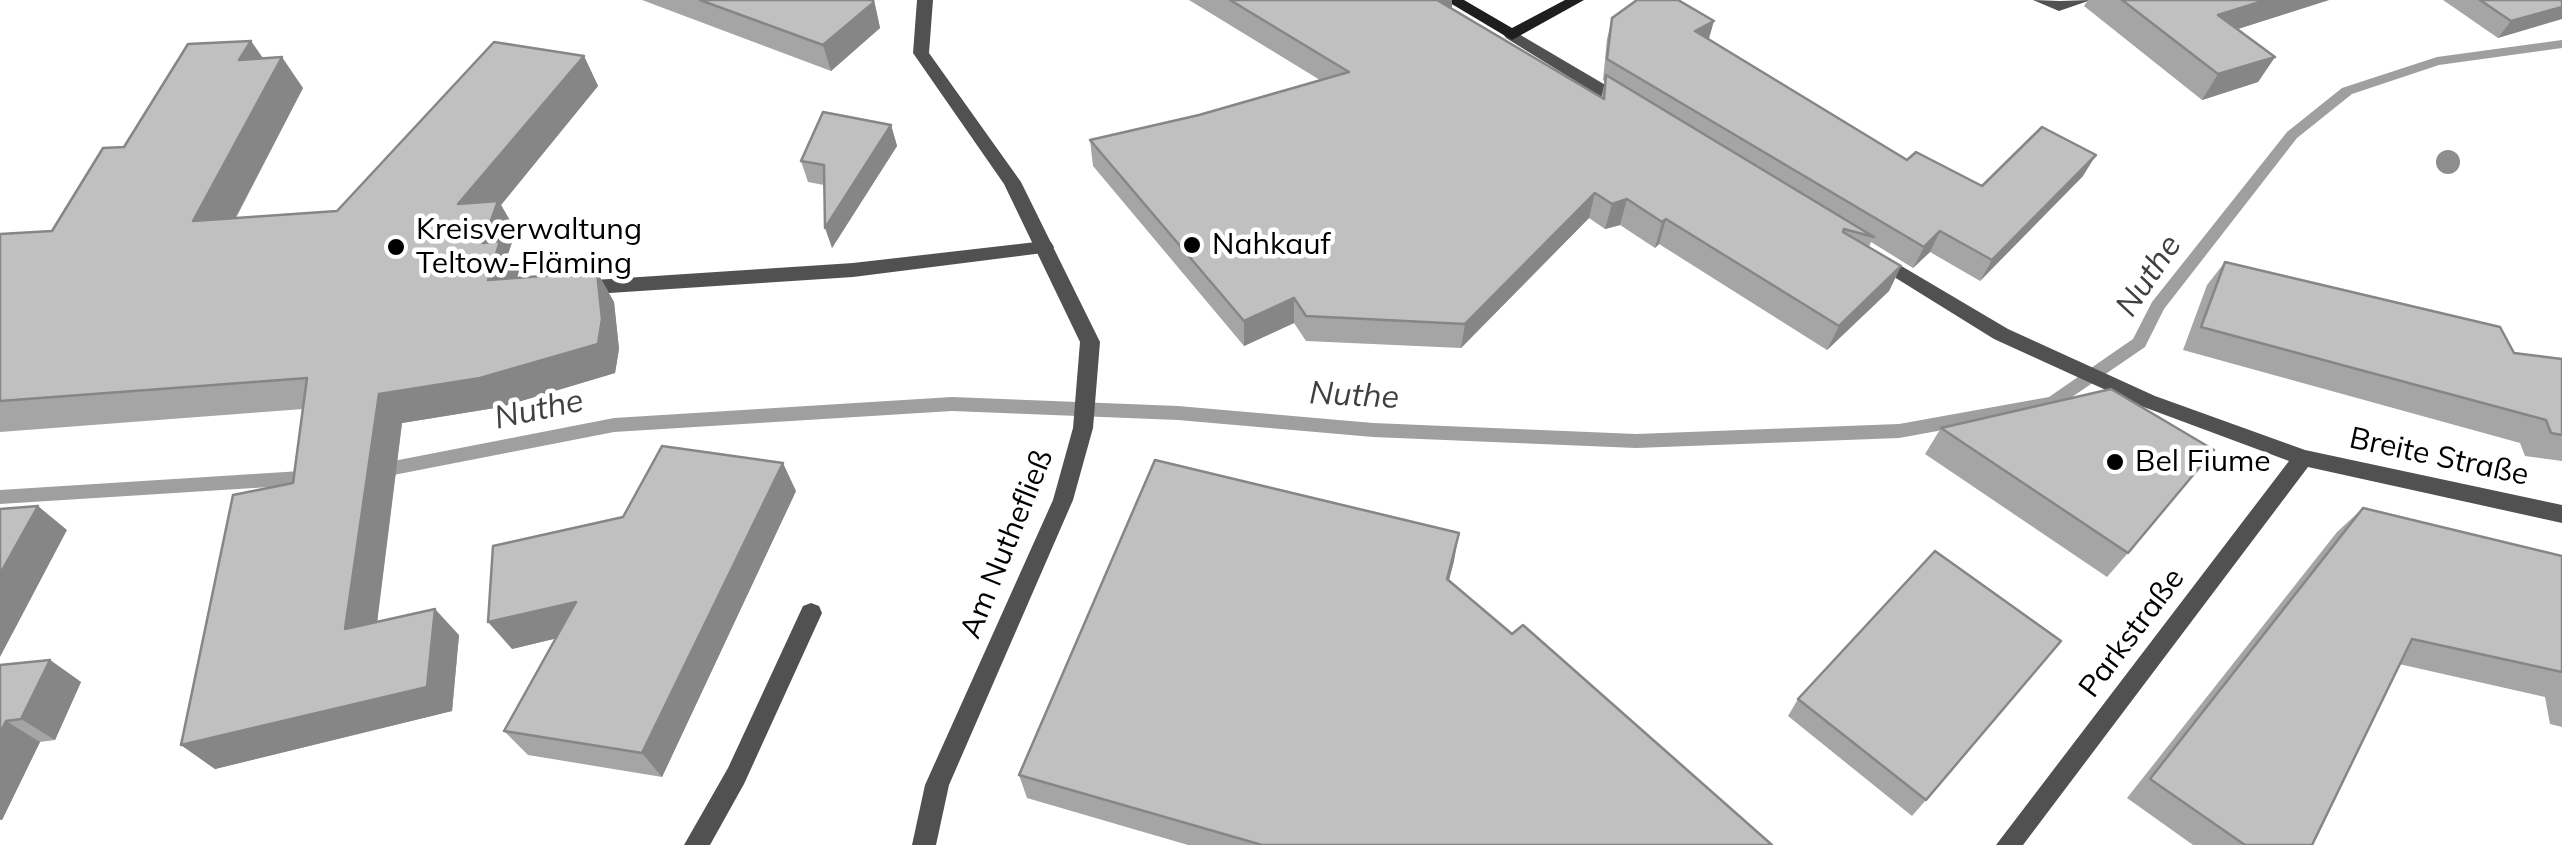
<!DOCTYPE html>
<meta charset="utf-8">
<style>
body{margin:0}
canvas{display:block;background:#fff}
</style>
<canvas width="2562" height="845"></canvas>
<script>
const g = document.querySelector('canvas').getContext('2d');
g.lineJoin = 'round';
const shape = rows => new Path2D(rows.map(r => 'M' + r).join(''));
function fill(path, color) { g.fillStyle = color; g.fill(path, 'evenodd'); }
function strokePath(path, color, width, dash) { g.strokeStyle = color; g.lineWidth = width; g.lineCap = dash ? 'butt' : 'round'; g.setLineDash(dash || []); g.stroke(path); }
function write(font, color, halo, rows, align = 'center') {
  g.font = font + ' Mulish,sans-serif'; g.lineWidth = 9; g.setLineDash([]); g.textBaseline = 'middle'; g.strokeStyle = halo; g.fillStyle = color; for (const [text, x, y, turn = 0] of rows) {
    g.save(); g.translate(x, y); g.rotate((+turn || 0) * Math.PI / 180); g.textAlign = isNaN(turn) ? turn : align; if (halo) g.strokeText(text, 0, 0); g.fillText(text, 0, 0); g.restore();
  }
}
fill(shape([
 [2562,40,2562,48,2439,65,2352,94,2297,138,2164,309,2145,347,2053,410,1899,438,1636,448,1373,437,1178,420,952,411,614,432,373,479,367,477,364,472,367,467,373,465,614,418,952,397,1178,406,1373,423,1636,434,1899,424,2049,397,2133,339,2152,302,2287,132,2342,88,2437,57,2562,40],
 [317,470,323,472,326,477,323,482,317,484,0,504,0,490,317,470]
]), '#9f9f9f');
fill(shape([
 [1045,241,1051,242,1054,247,1051,252,853,277,579,295,570,288,579,281,853,263,1045,241],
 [811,603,819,606,822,613,744,784,710,845,684,845,728,768,803,606,811,603]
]), '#515151');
fill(shape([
 [917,0,933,0,929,53,1021,182,1100,342,1093,428,1073,500,949,785,936,845,912,845,925,785,1053,500,1073,428,1080,342,1004,184,913,53,917,0],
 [2033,0,2060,1,2091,0,2059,11,2033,0],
 [1512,30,1631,100,1633,104,1631,108,1619,108,1506,38,1504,35,1512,30],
 [1876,251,2008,329,2155,396,2305,450,2562,505,2562,523,2308,467,2023,845,1996,845,2289,461,2141,406,1994,339,1870,262,1867,257,1870,252,1876,251]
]), '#515151');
fill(shape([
 [1445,0,1464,0,1512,28,1565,0,1584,0,1512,40,1445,0]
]), '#1e1e1e');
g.fillStyle = '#8d8d8d';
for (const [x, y] of [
 [2448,162]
]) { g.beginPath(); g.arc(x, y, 12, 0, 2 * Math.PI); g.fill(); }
fill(shape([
 [642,0,874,0,880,28,831,71],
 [1189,0,1452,0,1451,8,1601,98,1605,82,1603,80,1607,39,1612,18,1709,39,1907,160,1982,186,2083,176,1980,281,1930,252,1913,268,1871,242,1869,247,1901,266,1889,291,1827,350,1659,244,1655,248,1620,225,1605,229,1589,218,1461,348,1306,341,1294,323,1244,346,1093,166,1090,140,1199,115,1320,80],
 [2088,0,2329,0,2238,29,2275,57,2258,82,2202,100,2084,6],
 [2443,0,2562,0,2498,38],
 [251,41,263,58,303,88,236,218,337,211,584,56,598,86,501,205,516,231,508,254,519,271,517,278,597,272,614,302,619,349,615,373,501,407,402,423,377,622,459,635,452,711,215,769,181,745,293,483,303,409,0,432,0,234,52,231],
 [891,125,897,146,832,248,824,185,808,182,801,161],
 [2225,262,2514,353,2562,359,2562,461,2525,456,2520,443,2183,350,2207,285],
 [1941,428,2128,553,2107,577,1925,454],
 [796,491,662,777,528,755,504,731,556,638,512,649],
 [2363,508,2562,556,2562,727,2550,724,2545,697,2399,664,2312,845,2193,845,2127,798,2337,532],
 [1454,561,1449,580,1512,634,1772,845,1188,845,1027,798,1019,775],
 [50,660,81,682,55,740,40,742,2,820,0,820,0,665],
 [1798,699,1926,800,1912,816,1788,716]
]), '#a5a5a5');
fill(shape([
 [873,0,874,0,880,28,831,71,823,45],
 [1430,0,1452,0,1452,8],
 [2266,0,2329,0,2203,40,2218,15],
 [2562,7,2562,19,2498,38,2511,21],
 [1714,21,1708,42,1695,31],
 [251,41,272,72,239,60],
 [584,56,598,86,501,205,516,231,508,254,519,271,507,310,488,280,458,204],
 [282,57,303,88,218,251,193,221],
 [2275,57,2258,82,2202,100,2218,74],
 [891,125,897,146,832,248,825,228],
 [2096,155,2083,176,1980,281,1992,260],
 [1595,193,1589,218,1461,348,1465,324],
 [1627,199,1620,225,1605,229,1612,204],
 [1666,219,1659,244,1655,248,1662,222],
 [1940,231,1930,252,1913,268,1924,247],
 [1901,266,1889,291,1827,350,1839,326],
 [597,272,614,302,619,349,615,373,501,407,402,423,373,655,345,629,379,394],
 [1294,298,1294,323,1244,346,1244,321],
 [783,463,796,491,662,777,642,753],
 [38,506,67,530,0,657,0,574],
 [1459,533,1454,561,1442,606,1447,579],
 [576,602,596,629,512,649,488,622],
 [435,609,459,635,452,711,215,769,181,745],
 [50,660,81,682,55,740,21,719],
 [6,721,40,742,2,820,0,819,0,733]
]), '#868686');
const building = shape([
 [700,0,873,0,873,3,823,45,700,0],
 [1230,0,1437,0,1604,99,1606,75,1874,237,1844,229,1843,232,1901,266,1839,326,1666,219,1662,222,1627,199,1612,204,1595,193,1465,324,1306,316,1294,298,1244,321,1090,140,1199,115,1349,72,1230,0],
 [1637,0,1678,0,1714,21,1695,31,1907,160,1916,152,1982,186,2042,127,2096,155,1992,260,1940,231,1924,247,1607,59,1612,18,1637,0],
 [2122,0,2266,0,2218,15,2275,57,2218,74,2122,0],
 [2480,0,2562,0,2562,7,2511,21,2480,0],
 [251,41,239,60,282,57,193,221,337,211,494,42,584,56,458,204,498,201,483,243,500,241,488,280,597,272,602,319,598,344,480,378,379,394,345,629,435,609,427,687,181,745,233,495,293,483,307,378,0,401,0,234,52,231,103,148,124,147,188,44,251,41],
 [823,112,891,125,825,228,824,165,801,161,823,112],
 [2225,262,2500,327,2514,353,2562,359,2562,435,2551,433,2546,420,2201,327,2225,262],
 [2111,389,2214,450,2128,553,1941,428,2111,389],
 [662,446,783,463,642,753,504,731,576,602,488,622,493,546,623,517,662,446],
 [1155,460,1459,533,1447,579,1512,634,1523,625,1772,845,1262,845,1019,775,1155,460],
 [38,506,0,574,0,509,38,506],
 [2363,508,2562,556,2562,672,2412,639,2312,845,2245,845,2150,779,2363,508],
 [1935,551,2061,641,1926,800,1798,699,1935,551],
 [50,660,21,719,6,721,0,733,0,665,50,660]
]);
fill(building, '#c0c0c0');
strokePath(building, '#868686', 2.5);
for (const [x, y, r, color] of [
 [1192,245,10,"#000"],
 [396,247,10,"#000"],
 [2115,462,10,"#000"]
]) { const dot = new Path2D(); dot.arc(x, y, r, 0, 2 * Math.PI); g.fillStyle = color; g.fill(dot); strokePath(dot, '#fff', 4); }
write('30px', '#000', '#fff', [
 ["Kreisverwaltung",416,230],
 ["Teltow-Fläming",416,264],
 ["Nahkauf",1212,245],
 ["Bel Fiume",2135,462]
], 'left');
write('30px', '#000', '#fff', [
 ["Breite Straße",2439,457,12],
 ["Am Nuthefließ",1007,544,-68],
 ["Parkstraße",2132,633,-53]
]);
write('italic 32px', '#404040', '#fff', [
 ["Nuthe",2149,276,-56],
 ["Nuthe",1354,396,3],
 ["Nuthe",539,410,-12]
]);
</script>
